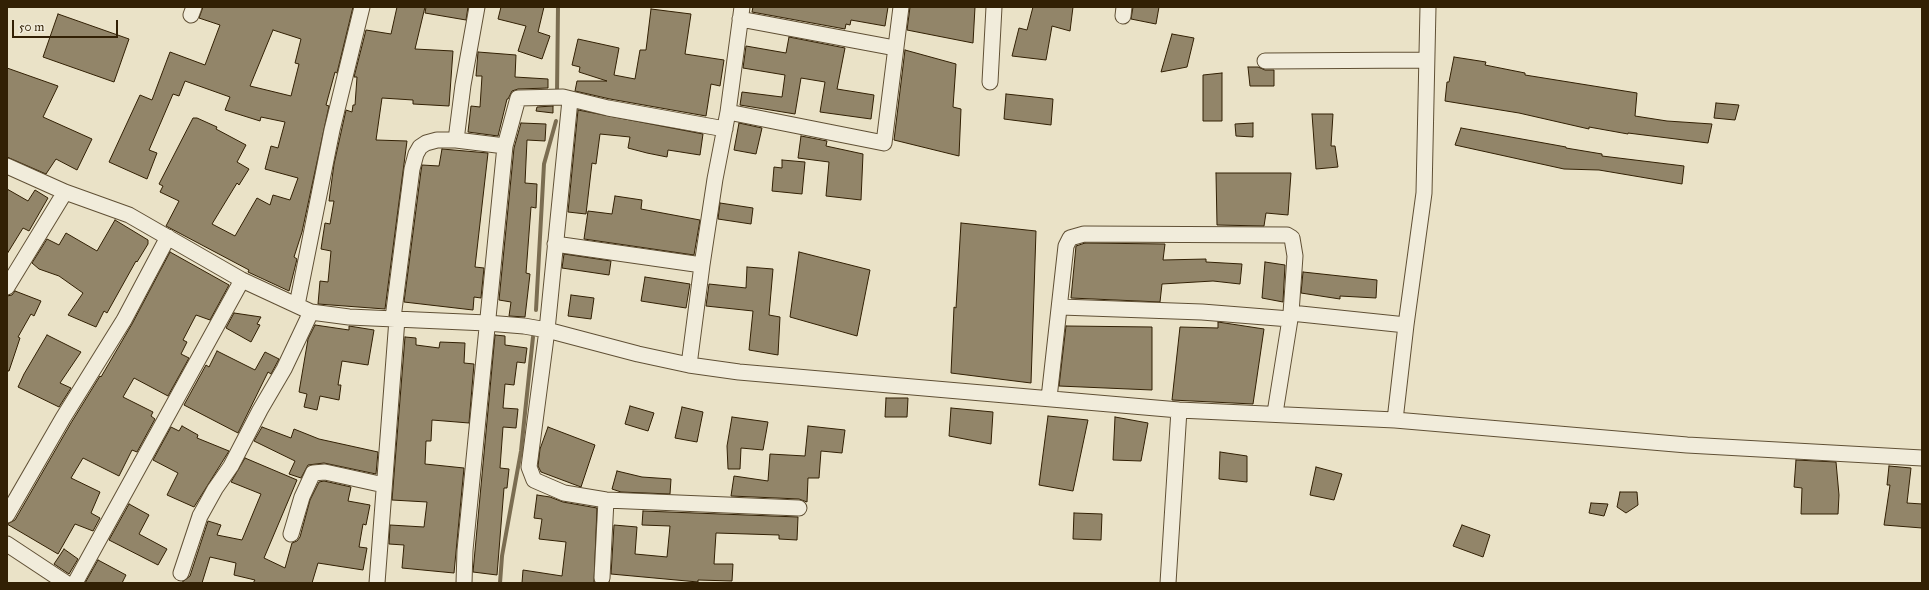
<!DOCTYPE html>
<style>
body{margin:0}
#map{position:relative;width:1929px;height:590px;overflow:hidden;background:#eae2c7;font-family:"IM FELL Great Primer",serif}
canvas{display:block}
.frame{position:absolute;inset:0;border:8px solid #322004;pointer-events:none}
.scale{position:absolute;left:12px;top:20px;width:106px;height:18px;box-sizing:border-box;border:2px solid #322004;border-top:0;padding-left:5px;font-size:12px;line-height:14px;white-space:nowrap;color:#322004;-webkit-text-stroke:3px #f1ecdb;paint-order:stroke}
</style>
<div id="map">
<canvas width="1929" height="590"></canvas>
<div class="frame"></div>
<div class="scale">50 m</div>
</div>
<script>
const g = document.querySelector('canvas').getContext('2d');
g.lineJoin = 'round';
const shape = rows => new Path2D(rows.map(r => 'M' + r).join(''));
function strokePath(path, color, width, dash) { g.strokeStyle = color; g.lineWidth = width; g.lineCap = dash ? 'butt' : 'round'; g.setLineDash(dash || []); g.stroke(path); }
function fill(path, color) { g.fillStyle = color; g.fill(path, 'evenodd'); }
strokePath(shape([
 [557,93,558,7],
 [536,310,544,164,556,121],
 [500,583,502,556,521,451,533,337]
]), '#7b6d51', 4);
const building = shape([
 [203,7,353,7,337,73,335,72,326,105,329,106,302,232,294,257,297,259,289,291,248,272,249,270,166,226,179,201,160,192,163,186,159,184,193,118,197,118,217,127,216,129,246,145,237,162,249,169,239,185,237,183,212,224,235,236,257,198,270,205,273,195,290,200,298,178,265,169,271,146,278,148,285,122,261,117,260,121,225,110,230,97,185,81,179,96,173,94,149,150,157,153,147,179,109,162,140,95,152,100,170,52,205,65,220,25,199,18,203,7],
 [273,30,301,39,295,63,299,64,291,96,250,86,273,30],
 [397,7,425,7,415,49,453,51,449,106,413,104,413,100,382,98,376,140,407,141,385,309,318,304,320,281,328,282,331,251,321,249,325,223,330,224,334,201,329,201,334,164,346,110,352,112,353,105,355,105,357,77,354,77,366,30,391,34,397,7],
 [426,7,468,7,466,20,425,13,426,7],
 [501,7,544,7,538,32,550,36,542,59,518,51,526,26,498,19,501,7],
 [753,7,888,7,885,26,851,20,850,25,846,24,845,29,752,12,753,7],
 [910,7,975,7,973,43,907,30,910,7],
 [1033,7,1073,7,1070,31,1052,26,1046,60,1012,56,1019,28,1027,30,1033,7],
 [1133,7,1159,7,1156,24,1131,19,1133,7],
 [651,9,691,14,685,54,724,60,720,86,711,84,706,116,610,99,575,91,577,81,607,81,579,72,580,67,572,65,578,39,619,48,614,75,635,79,640,50,646,50,651,9],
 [58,14,129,39,114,82,43,57,58,14],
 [1172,34,1194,38,1187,67,1161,72,1172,34],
 [789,37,845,48,837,89,874,95,871,119,820,112,825,82,801,78,795,114,740,105,742,92,782,97,785,75,743,68,746,46,786,53,789,37],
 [905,50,956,64,953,107,961,109,959,156,894,140,905,50],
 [478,52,516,55,515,77,548,79,548,88,518,89,512,91,508,99,507,99,498,136,468,132,471,106,480,107,482,76,476,76,478,52],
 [1454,57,1486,62,1485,65,1525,73,1525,75,1637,93,1635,116,1667,121,1712,124,1708,143,1628,133,1628,134,1589,127,1589,129,1519,113,1445,101,1447,82,1449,82,1454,57],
 [1248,67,1258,67,1265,70,1274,70,1274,86,1250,86,1248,67],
 [7,68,58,86,43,117,92,139,77,170,56,159,46,174,7,157,7,68],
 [1222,73,1222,121,1203,121,1203,75,1222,73],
 [1006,94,1053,99,1051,125,1004,119,1006,94],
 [1716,103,1739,105,1735,120,1714,118,1716,103],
 [553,106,553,113,536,111,537,107,553,106],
 [578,110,703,134,700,155,668,150,667,157,647,153,628,148,630,137,600,134,596,164,592,163,586,214,568,212,578,110],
 [1312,114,1333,114,1331,146,1335,146,1338,167,1316,169,1312,114],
 [521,123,546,124,545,141,527,140,525,183,537,184,536,208,531,207,526,273,530,274,525,317,509,316,511,302,499,300,514,148,521,123],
 [739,123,762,128,756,154,734,150,739,123],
 [1253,123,1253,137,1236,136,1235,124,1253,123],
 [1461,128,1566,147,1566,148,1602,154,1602,156,1684,166,1682,184,1599,170,1564,169,1455,145,1461,128],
 [801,136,827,141,826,146,863,154,861,200,826,196,829,162,798,158,801,136],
 [442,149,488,153,475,267,484,268,481,298,474,297,473,310,404,302,421,171,422,165,439,166,442,149],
 [782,160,805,162,802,194,772,191,774,167,782,168,782,160],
 [1216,173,1291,173,1288,215,1266,213,1264,226,1217,225,1216,173],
 [7,189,28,201,35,190,48,198,29,231,23,228,7,254,7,189],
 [615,196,642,200,641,209,700,220,694,255,584,239,588,211,612,214,615,196],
 [720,203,753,208,751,224,718,219,720,203],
 [115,220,148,240,148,244,137,262,136,261,107,313,104,311,96,327,68,315,83,293,59,276,39,269,32,263,47,239,59,245,66,233,97,251,115,220],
 [961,223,1036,231,1031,383,951,373,954,307,956,308,961,223],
 [1085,243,1165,244,1163,260,1206,259,1206,262,1242,264,1240,284,1213,281,1162,284,1160,302,1071,298,1076,246,1085,243],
 [170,252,229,285,210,320,196,315,183,340,187,342,181,354,189,358,168,396,134,378,123,397,153,412,151,416,155,419,137,452,132,450,119,476,83,458,71,478,100,492,91,513,100,518,93,531,75,524,58,554,7,524,15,520,71,423,100,376,101,377,132,324,170,252],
 [799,252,870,270,857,336,790,317,799,252],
 [564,254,611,261,609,275,562,268,564,254],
 [1265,262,1285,265,1283,302,1262,298,1265,262],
 [747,267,773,269,769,315,780,317,778,355,749,350,753,311,706,306,709,284,746,288,747,267],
 [1303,272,1377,280,1376,298,1340,296,1340,299,1301,293,1303,272],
 [645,277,690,284,686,308,641,301,645,277],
 [15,291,41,301,34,316,31,314,18,337,20,338,9,371,7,371,7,296,12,295,15,291],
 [571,295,594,298,591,319,568,316,571,295],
 [234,313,261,317,257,324,260,325,251,342,226,328,234,313],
 [1218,322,1264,329,1253,404,1172,400,1180,327,1218,328,1218,322],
 [315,325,349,330,349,326,374,330,368,365,342,361,338,385,341,385,339,400,320,396,317,410,304,407,307,394,299,392,308,339,315,325],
 [1066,326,1152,327,1152,390,1059,386,1066,326],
 [47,335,81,352,60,383,71,388,59,407,18,387,24,374,47,335],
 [495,335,505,336,505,345,527,348,525,363,517,362,514,385,505,384,503,408,518,409,516,428,503,427,500,468,509,469,507,488,504,488,497,575,473,572,495,335],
 [405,337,416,338,416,345,439,348,440,342,465,343,464,363,474,364,469,423,432,420,431,441,426,441,425,464,464,468,454,573,402,568,404,545,389,544,390,525,424,527,427,502,392,500,405,337],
 [217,351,255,370,265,352,279,359,271,374,268,372,238,433,184,405,206,365,209,367,217,351],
 [886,398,908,398,907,417,885,417,886,398],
 [630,406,654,413,648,431,625,424,630,406],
 [682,407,703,412,697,442,675,438,682,407],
 [951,408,993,412,991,444,949,436,951,408],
 [1048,416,1088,420,1073,491,1039,485,1048,416],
 [732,417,768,422,763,450,741,448,740,469,728,469,727,446,732,417],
 [1115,417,1148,423,1141,461,1113,460,1115,417],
 [182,426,198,435,197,438,229,451,194,507,167,495,178,473,153,460,171,427,179,431,182,426],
 [808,426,845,430,842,453,821,451,819,478,808,478,807,502,799,499,731,496,734,476,768,481,770,454,805,456,808,426],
 [262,427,291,438,294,429,319,439,378,452,376,474,324,463,308,465,301,478,289,474,295,461,254,441,262,427],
 [548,427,595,445,581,487,541,472,538,466,540,449,548,427],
 [1220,452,1247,456,1247,482,1219,479,1220,452],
 [245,458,297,480,264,558,285,568,292,543,297,541,300,537,310,500,319,482,324,481,351,487,348,501,370,505,366,525,363,524,359,547,367,548,363,570,318,563,312,583,253,583,255,580,234,575,236,563,210,557,202,583,181,583,190,576,208,521,221,525,217,535,242,540,261,494,231,482,245,458],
 [1796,460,1836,462,1839,495,1838,514,1801,514,1802,488,1794,487,1796,460],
 [1889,466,1911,468,1907,503,1922,504,1922,528,1884,525,1890,485,1887,485,1889,466],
 [1316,467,1342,474,1334,500,1310,495,1316,467],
 [617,471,642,477,671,479,670,494,621,492,612,489,617,471],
 [1620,492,1637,492,1638,505,1626,513,1617,507,1620,492],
 [537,495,550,497,563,502,597,508,594,583,522,583,523,570,562,576,566,542,539,539,542,519,534,518,537,495],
 [1591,503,1608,504,1604,516,1589,513,1591,503],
 [129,504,149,515,139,534,167,549,158,565,109,540,129,504],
 [643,511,798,517,797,540,779,539,779,535,716,533,714,564,733,564,732,581,698,580,698,582,611,574,614,525,637,527,635,554,667,557,670,526,642,525,643,511],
 [1074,513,1102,514,1101,540,1073,539,1074,513],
 [1462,525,1490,535,1483,557,1453,546,1462,525],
 [64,549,78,559,69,574,54,564,64,549],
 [98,560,126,575,122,583,85,583,98,560]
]);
fill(building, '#928569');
strokePath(building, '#322004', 1);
const minor = shape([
 [191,15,194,7],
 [1123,16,1124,7],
 [740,19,895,48],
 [1265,61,1426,60],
 [990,82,994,7],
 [570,100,547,330,529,467,534,480,564,493,606,500,799,508],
 [728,112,884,143,901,7],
 [456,140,505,146,518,98,563,97,608,108,725,129],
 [7,166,65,192,129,215,242,280,311,312,349,317,487,323,524,326,547,330,638,354,689,365,739,372,1179,410,1395,420,1687,445,1922,458],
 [555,244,702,265],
 [7,287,65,192],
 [297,305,332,130,362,7],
 [1061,307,1202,312,1290,319],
 [1291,313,1406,325],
 [393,318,412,169,416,154,420,147,426,143,437,140,456,140,463,85,477,7],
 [689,365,702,265,715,179,728,112,742,7],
 [1049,398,1066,246,1070,238,1084,234,1287,235,1292,238,1295,256,1291,313,1275,413],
 [1395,420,1406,325,1424,193,1428,7],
 [7,515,63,418,124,320,168,237],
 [291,534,302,497,313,473,325,472,384,485],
 [7,544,66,583],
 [181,573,200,516,215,489,231,466,260,410,284,369,311,312],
 [602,578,606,500],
 [75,583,242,280],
 [377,583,397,319],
 [464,583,465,550,505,146],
 [1168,583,1179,410]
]);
strokePath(minor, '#605035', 17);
strokePath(minor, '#f1ecdb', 15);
</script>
